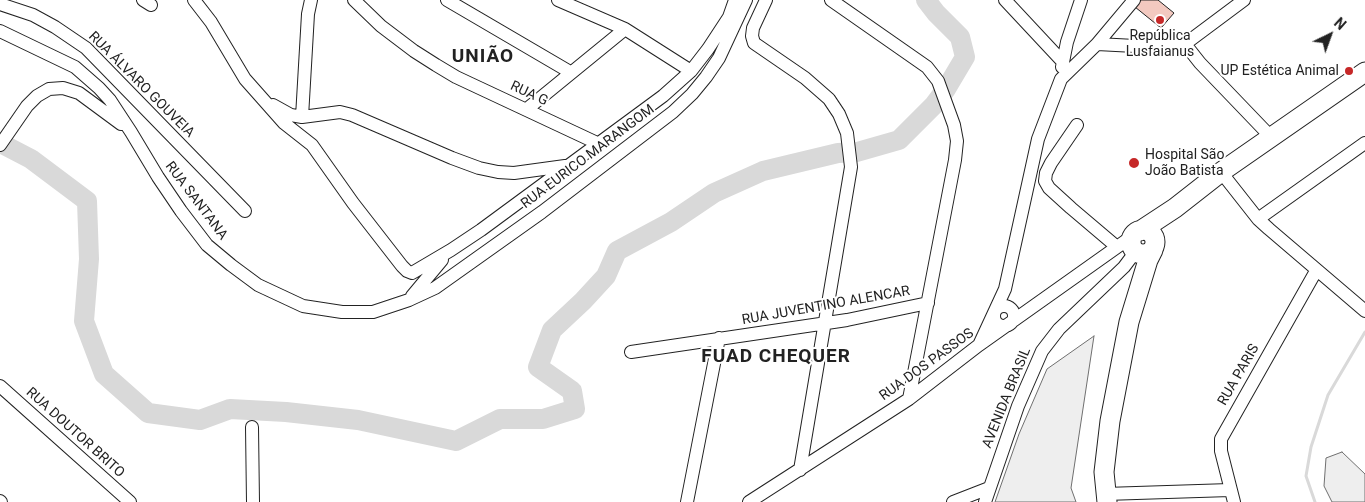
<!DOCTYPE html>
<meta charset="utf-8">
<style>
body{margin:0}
#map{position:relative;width:1365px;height:502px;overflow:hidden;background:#fff;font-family:Roboto,sans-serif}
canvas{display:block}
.north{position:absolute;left:1305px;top:10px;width:50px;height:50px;-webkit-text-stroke:4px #fff;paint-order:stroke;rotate:42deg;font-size:14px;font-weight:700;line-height:20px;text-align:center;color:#222}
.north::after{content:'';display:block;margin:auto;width:18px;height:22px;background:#222;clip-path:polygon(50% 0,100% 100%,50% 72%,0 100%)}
</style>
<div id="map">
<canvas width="1365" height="502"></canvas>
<div class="north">N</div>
</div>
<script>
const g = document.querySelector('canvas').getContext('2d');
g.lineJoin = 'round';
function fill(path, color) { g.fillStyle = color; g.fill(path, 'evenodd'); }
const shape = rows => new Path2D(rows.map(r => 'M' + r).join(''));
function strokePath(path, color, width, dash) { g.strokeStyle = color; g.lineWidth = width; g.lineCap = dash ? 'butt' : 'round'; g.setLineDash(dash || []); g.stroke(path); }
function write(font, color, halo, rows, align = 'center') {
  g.font = font + ' Roboto,sans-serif'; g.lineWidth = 4; g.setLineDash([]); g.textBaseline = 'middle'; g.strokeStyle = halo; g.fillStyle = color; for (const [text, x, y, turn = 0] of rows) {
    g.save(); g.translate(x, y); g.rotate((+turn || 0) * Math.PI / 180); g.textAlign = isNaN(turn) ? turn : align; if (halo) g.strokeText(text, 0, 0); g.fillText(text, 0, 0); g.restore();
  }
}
const green = shape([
 [1094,336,1071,488,1076,502,995,502,1019,434,1047,369,1094,336],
 [1342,452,1365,474,1365,502,1332,502,1324,486,1326,458,1342,452]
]);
fill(green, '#eee');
strokePath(green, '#6f6f6f', 1);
strokePath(shape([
 [1315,502,1306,476,1311,447,1328,395,1365,332]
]), '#d9d9d9', 3);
strokePath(shape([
 [0,142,6,146,31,159,87,201,89,259,84,321,104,374,148,413,200,420,230,409,286,412,358,420,456,441,500,419,543,419,575,409,572,391,538,367,552,330,583,301,606,276,617,251,671,222,714,193,763,171,838,153,857,152,899,140,934,105,946,89,965,57,960,37,936,13,926,0]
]), '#d9d9d9', 20);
const building = shape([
 [1141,0,1158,0,1174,13,1161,28,1135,7,1141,0]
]);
fill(building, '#f3c9c0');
strokePath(building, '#222', 1);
const minor = shape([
 [143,0,151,5],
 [194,0,211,22,245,79,284,123,312,145,353,203,402,266,407,271,412,273,451,250,481,230,663,96,691,71,708,49,729,17,735,0],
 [354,0,381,26,414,51,436,65,456,77,597,143],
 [447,0,570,72],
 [558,0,625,29,691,71],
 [766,0,753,28,752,36,754,43,805,78,829,99,839,114,847,133,851,167,800,470],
 [831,0,927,67,938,81,954,125,957,141,955,160,909,399],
 [1005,0,1062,61],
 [0,4,33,15,55,27,86,48,245,211],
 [0,31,75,67,99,88,110,100,131,132,158,177,181,211,207,245,231,265,258,285,303,306,342,312,373,312,409,300,435,288,542,212,673,112,692,94,706,77,719,58,746,0],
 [1097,44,1135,46,1185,44,1200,63,1271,137],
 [1185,44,1244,0],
 [1062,67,1067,42,1081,0],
 [273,105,291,115,302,117,340,112,352,115,452,158,479,168,498,172,514,173,565,166],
 [527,109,625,29],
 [302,117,308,14,311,0],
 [1077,125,1051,163,1046,173,1045,181,1049,188,1071,208,1117,247],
 [0,145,27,106,37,96,49,89,63,88,79,93,121,124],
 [1221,172,1258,219,1269,229,1365,311],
 [1258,219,1365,143],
 [412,296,442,260],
 '994 316a10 10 0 1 1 20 0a10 10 0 1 1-20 0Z',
 [980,343,1005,289,1038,139,1061,79,1097,44,1134,0],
 [631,352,847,320,928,303],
 [0,386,130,502],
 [252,427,253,502],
 [1105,494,1230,490],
 [0,501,1,502],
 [687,502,719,338],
 [749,502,909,399,979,345,1134,235],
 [953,502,989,488],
 [985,502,1018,406,1042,351,1059,329,1124,267,1136,251],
 [1234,502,1221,451,1221,439,1316,271]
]);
const highway = shape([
 '1131 242a12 12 0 1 1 24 0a12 12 0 1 1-24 0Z',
 [1140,231,1175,208,1221,172,1365,72],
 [1107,502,1104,472,1110,421,1129,322,1148,260,1153,250]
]);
strokePath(minor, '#222', 14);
strokePath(highway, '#222', 21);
strokePath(minor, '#fff', 12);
strokePath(highway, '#fff', 19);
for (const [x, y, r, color] of [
 [1160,20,5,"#c62828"],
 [1349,71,5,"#c62828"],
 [1134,163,6,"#c62828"]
]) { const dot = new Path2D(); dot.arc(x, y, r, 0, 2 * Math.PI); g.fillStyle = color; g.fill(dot); strokePath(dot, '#fff', 2); }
write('14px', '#222', '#fff', [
 ["República",1160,36],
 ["Lusfaianus",1160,52],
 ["UP Estética Animal",1339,71,"right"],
 ["Hospital São",1145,155,"left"],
 ["João Batista",1145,171,"left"]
]);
write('14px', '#222', '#fff', [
 ["RUA ÁLVARO GOUVEIA",141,85,45],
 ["RUA G",529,94,25],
 ["RUA EURICO MARANGOM",588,157,-37],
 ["RUA SANTANA",196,201,53],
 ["RUA JUVENTINO ALENCAR",826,306,-10],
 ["RUA DOS PASSOS",927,365,-36],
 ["RUA PARIS",1239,375,-60],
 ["AVENIDA BRASIL",1007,398,-68],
 ["RUA DOUTOR BRITO",75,433,42]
]);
g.letterSpacing = '1px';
write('bold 19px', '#222', '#fff', [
 ["UNIÃO",483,57],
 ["FUAD CHEQUER",776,357]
]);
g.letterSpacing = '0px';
</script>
